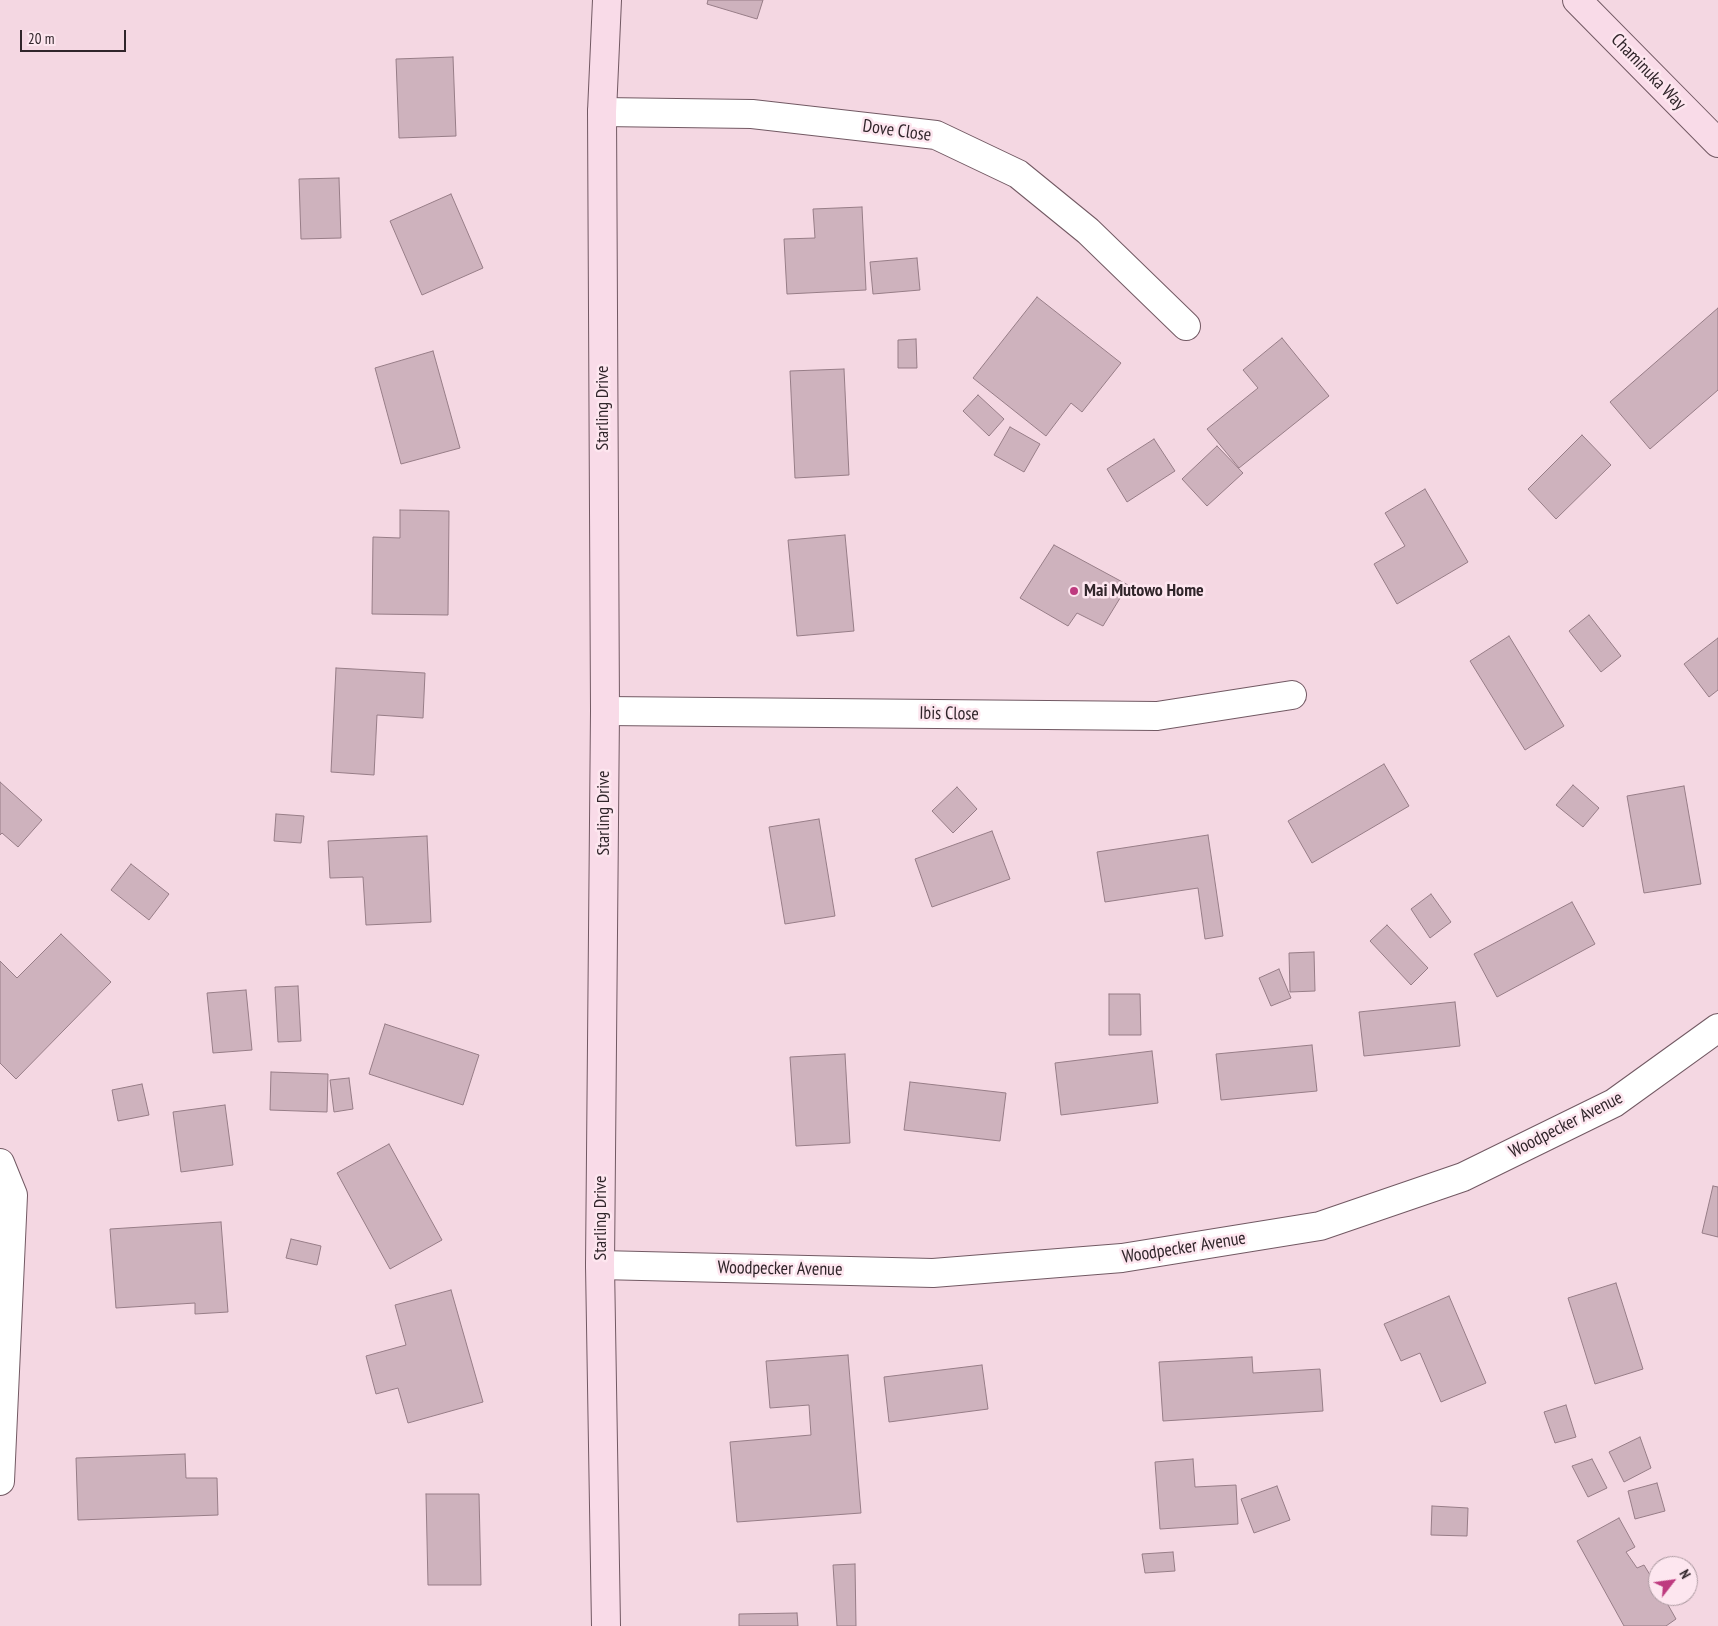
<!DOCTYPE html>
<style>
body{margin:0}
#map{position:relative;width:1718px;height:1626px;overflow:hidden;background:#f4d7e2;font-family:"PT Sans Narrow",sans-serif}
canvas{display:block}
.north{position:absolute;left:1648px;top:1556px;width:50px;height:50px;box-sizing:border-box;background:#fde6ef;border:1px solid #ab99a0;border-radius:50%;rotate:60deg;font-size:14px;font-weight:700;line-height:20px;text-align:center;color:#30252a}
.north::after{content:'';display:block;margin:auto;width:18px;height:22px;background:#be3a7f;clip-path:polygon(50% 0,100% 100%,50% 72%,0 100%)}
.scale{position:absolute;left:20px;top:30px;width:106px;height:22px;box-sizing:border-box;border:2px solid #30252a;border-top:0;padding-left:6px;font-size:15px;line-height:18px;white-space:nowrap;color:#30252a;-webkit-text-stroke:4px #fde6ef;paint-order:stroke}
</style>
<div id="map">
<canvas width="1718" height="1626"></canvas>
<div class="north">N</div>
<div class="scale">20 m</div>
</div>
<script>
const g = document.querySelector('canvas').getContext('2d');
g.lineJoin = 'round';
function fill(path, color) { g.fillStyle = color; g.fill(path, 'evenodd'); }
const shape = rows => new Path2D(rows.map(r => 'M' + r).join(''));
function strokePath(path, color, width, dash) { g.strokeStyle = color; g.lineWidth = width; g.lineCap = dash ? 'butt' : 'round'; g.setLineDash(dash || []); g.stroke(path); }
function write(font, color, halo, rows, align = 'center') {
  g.font = font + ' "PT Sans Narrow",sans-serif'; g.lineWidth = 5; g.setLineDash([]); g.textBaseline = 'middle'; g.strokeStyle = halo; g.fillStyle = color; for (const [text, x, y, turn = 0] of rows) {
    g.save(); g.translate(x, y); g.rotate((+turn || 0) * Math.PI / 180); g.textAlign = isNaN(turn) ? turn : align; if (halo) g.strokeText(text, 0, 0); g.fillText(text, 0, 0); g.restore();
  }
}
const building = shape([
 [708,0,763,0,757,19,707,4,708,0],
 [453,57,456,136,399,138,396,59,453,57],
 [339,178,341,238,301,239,299,179,339,178],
 [451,194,483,268,422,295,390,221,451,194],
 [862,207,866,290,787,294,784,239,815,238,813,209,862,207],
 [917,258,920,290,873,294,870,262,917,258],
 [1037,297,1121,363,1082,412,1071,403,1046,436,973,378,1037,297],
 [1718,308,1718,390,1650,449,1610,402,1718,308],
 [1282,338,1329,396,1239,468,1207,429,1258,388,1243,370,1282,338],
 [916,339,917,368,898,368,898,340,916,339],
 [433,351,460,448,401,464,375,368,433,351],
 [844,369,849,475,795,478,790,371,844,369],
 [978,395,1004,419,989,436,963,411,978,395],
 [1010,427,1040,444,1024,472,994,455,1010,427],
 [1582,435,1611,465,1556,519,1528,489,1582,435],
 [1154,439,1175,471,1127,502,1107,469,1154,439],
 [1217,446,1243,473,1207,506,1182,479,1217,446],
 [1425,489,1468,562,1397,604,1374,564,1405,546,1385,513,1425,489],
 [400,510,449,511,448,615,372,614,373,537,400,538,400,510],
 [845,535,854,631,797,636,788,540,845,535],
 [1054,545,1128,585,1103,626,1077,613,1068,626,1020,598,1054,545],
 [1589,615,1621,656,1601,672,1569,631,1589,615],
 [1509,636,1564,726,1525,750,1470,661,1509,636],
 [1718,638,1718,690,1709,697,1684,664,1718,638],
 [336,668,425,673,423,718,377,715,374,775,331,772,336,668],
 [1384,764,1409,806,1312,863,1288,821,1384,764],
 [0,782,42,820,18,847,2,833,0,835,0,782],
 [1573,785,1599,808,1583,827,1556,805,1573,785],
 [1684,786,1701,884,1644,893,1627,796,1684,786],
 [957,787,977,809,953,833,932,811,957,787],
 [276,814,304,816,301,843,274,841,276,814],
 [819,819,835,916,785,924,769,827,819,819],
 [992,831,1010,879,932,907,915,859,992,831],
 [1208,835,1223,936,1205,939,1198,888,1105,902,1097,852,1208,835],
 [427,836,431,922,366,925,363,877,330,878,328,841,427,836],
 [131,864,169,894,149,920,111,890,131,864],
 [1431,894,1451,922,1430,938,1411,909,1431,894],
 [1572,902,1595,944,1497,997,1474,954,1572,902],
 [1387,925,1428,968,1411,985,1370,941,1387,925],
 [61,934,111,982,16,1079,0,1063,0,961,17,978,61,934],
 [1314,952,1315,991,1290,992,1289,953,1314,952],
 [1279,969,1291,998,1271,1006,1259,978,1279,969],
 [298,986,301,1041,278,1042,275,987,298,986],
 [246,990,252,1050,213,1053,207,993,246,990],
 [1109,994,1140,994,1141,1035,1109,1035,1109,994],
 [1455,1002,1460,1046,1364,1056,1359,1012,1455,1002],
 [385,1024,479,1055,463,1105,369,1074,385,1024],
 [1312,1045,1317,1091,1221,1100,1216,1054,1312,1045],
 [1152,1051,1158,1103,1061,1115,1055,1063,1152,1051],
 [845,1054,850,1143,796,1146,790,1057,845,1054],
 [271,1072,328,1074,327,1112,270,1110,271,1072],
 [349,1078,353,1109,334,1112,330,1080,349,1078],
 [910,1082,1006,1093,1000,1141,904,1130,910,1082],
 [142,1084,149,1115,118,1121,112,1090,142,1084],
 [225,1105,233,1165,181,1172,173,1112,225,1105],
 [389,1144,442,1240,390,1269,337,1173,389,1144],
 [1713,1186,1718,1187,1718,1237,1702,1233,1713,1186],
 [221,1222,228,1312,195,1314,195,1303,116,1308,110,1229,221,1222],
 [291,1239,321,1246,317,1265,286,1258,291,1239],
 [1616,1283,1643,1369,1595,1384,1568,1298,1616,1283],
 [451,1290,483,1402,408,1423,398,1388,376,1394,366,1356,406,1345,395,1305,451,1290],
 [1449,1296,1486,1383,1441,1402,1420,1353,1401,1361,1384,1324,1449,1296],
 [848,1355,861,1513,737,1522,730,1442,811,1435,809,1405,770,1408,766,1361,848,1355],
 [1252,1357,1253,1373,1320,1369,1323,1411,1163,1421,1159,1362,1252,1357],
 [982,1365,988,1409,889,1422,884,1377,982,1365],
 [1566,1405,1576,1437,1555,1443,1544,1412,1566,1405],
 [1640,1437,1651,1468,1624,1482,1609,1452,1640,1437],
 [185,1454,186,1478,217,1478,218,1515,78,1520,76,1458,185,1454],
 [1193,1459,1195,1487,1236,1485,1238,1524,1160,1529,1155,1462,1193,1459],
 [1592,1459,1607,1488,1588,1497,1572,1466,1592,1459],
 [1657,1483,1665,1511,1635,1519,1628,1491,1657,1483],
 [1277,1486,1290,1520,1254,1533,1241,1499,1277,1486],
 [426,1494,479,1494,481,1585,428,1585,426,1494],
 [1432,1506,1468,1508,1467,1536,1431,1535,1432,1506],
 [1619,1518,1635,1547,1626,1552,1637,1568,1644,1565,1658,1588,1658,1596,1663,1596,1676,1619,1666,1626,1624,1626,1577,1541,1619,1518],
 [1173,1552,1175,1571,1145,1573,1142,1554,1173,1552],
 [855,1564,856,1626,837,1626,833,1565,855,1564],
 [797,1613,798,1626,739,1626,739,1614,797,1613]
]);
fill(building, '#ceb2bd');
strokePath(building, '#977d87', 1);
const street = shape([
 [602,112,752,114,936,135,1018,174,1088,231,1186,326],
 [605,711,1157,716,1292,695],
 [0,1163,13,1195,0,1481],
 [600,1265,933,1273,1122,1258,1320,1226,1463,1177,1614,1103,1718,1028]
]);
const secondary = shape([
 [1577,0,1718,143],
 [606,1626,600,1265,605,711,602,112,607,0]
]);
strokePath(street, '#725963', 30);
strokePath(secondary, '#725963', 30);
strokePath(street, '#fff', 28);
strokePath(secondary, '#f9dbe8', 28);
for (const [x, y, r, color] of [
 [1074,591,5,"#be3a7f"]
]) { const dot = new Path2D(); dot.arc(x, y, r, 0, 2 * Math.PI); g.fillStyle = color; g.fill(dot); strokePath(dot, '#fde6ef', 2); }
write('18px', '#30252a', '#fde6ef', [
 ["Chaminuka Way",1648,72,46],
 ["Dove Close",897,131,8],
 ["Starling Drive",603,408,-90],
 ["Ibis Close",949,714,1],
 ["Starling Drive",604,813,-90],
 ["Woodpecker Avenue",1566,1125,-27],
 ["Starling Drive",601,1218,-90],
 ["Woodpecker Avenue",1184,1248,-9],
 ["Woodpecker Avenue",780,1269,1]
]);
write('bold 18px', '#30252a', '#fde6ef', [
 ["Mai Mutowo Home",1084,591]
], 'left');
</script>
